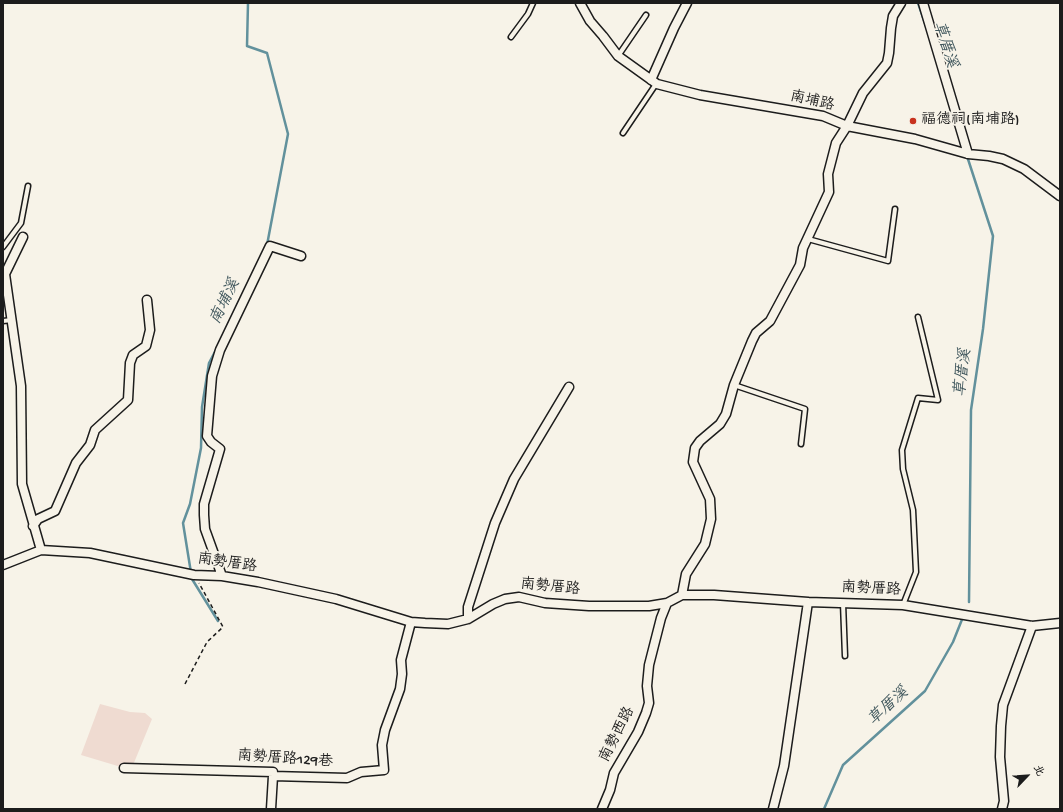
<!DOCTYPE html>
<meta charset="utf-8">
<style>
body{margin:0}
#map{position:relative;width:1063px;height:812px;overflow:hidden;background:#f7f3e8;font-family:"Gochi Hand","LXGW WenKai TC",sans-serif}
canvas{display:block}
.frame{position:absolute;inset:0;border:4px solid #1c1c1c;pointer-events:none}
.north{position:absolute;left:1007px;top:756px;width:40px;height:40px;-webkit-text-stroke:3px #f7f3e8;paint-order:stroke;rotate:65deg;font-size:11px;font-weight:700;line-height:16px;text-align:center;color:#1c1c1c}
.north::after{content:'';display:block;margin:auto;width:14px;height:18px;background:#1c1c1c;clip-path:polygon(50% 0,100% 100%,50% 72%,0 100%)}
</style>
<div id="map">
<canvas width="1063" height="812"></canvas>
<div class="frame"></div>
<div class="north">北</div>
</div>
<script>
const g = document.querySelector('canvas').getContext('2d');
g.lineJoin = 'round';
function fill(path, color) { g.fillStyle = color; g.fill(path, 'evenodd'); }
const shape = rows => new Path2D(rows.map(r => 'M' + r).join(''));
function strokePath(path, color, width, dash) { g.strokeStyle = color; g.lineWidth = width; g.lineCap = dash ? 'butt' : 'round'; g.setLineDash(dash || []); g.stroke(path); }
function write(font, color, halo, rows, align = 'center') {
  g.font = font + ' "Gochi Hand","LXGW WenKai TC",sans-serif'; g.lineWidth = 3.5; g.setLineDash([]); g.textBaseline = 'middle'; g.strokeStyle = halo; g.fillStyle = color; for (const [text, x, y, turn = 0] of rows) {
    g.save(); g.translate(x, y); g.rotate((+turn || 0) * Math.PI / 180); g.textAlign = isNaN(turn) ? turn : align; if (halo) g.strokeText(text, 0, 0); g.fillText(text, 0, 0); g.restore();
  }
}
fill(shape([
 [100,704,130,712,145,713,152,719,131,770,81,755]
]), '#efdbd1');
strokePath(shape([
 [248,3,247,46,267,53,288,134,267,245],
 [918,3,927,29],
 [967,156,993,236,983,329,971,410,969,602],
 [218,346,209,363,202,407,201,448,190,504,183,523,192,579,218,621],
 [824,809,843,765,925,691,953,642,963,617]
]), '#62919c', 2.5);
const service = shape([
 [511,37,528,14,533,3],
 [618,56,646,15],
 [623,133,656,84],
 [808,239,888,261,895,209],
 [3,247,21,223,28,186],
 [3,321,12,320],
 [734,385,805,409,801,444],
 [843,603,845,656],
 [903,605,916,572,913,510,903,469,902,450,918,398,938,400,918,317]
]);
const minor = shape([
 [580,3,590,21,603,36,618,56,657,84,700,95,823,116,847,126,915,139,968,154,989,156,1003,159,1024,169,1060,196],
 [923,3,968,154],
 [651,80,674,28,687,3],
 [23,237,5,274,21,386,22,484,41,550],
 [33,526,38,519,55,511,76,463,90,445,95,430,128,400,130,363,133,355,146,346,150,330,147,300],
 [3,565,41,550,90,553,194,575,222,576,258,582,336,599,411,622,425,623,448,624,468,619,493,604,505,599,519,597,545,603,589,606,649,606,667,603,682,595,714,595,808,602,903,605,1032,626,1060,623],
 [222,576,205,529,204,515,204,504,220,449,211,442,207,436,212,376,220,350,270,246,301,256],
 [682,595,686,574,705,544,711,519,710,499,693,462,695,448,700,441,720,424,726,414,734,385,752,341,756,333,770,321,800,265,803,248,829,192,828,174,836,143,847,126,863,93,887,63,889,53,891,28,893,16,901,3],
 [468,619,468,607,495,523,514,479,569,387],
 [124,768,273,772,273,776,347,778,361,772,384,770,382,745,385,730,400,689,402,674,401,660,411,622],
 [271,809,273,776],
 [602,809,610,790,614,773,638,732,646,713,649,703,647,686,649,665,661,618,667,603],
 [773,809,784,766,808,602],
 [1002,809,1004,801,1000,757,1001,726,1003,705,1032,626]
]);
strokePath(service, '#1c1c1c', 7);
strokePath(minor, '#1c1c1c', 11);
strokePath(shape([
 [185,684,207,642,223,627,199,583]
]), '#1c1c1c', 1.5, [4, 3]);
strokePath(service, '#f7f3e8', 4);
strokePath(minor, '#f7f3e8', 8);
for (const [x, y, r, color] of [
 [913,121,4,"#c8321e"]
]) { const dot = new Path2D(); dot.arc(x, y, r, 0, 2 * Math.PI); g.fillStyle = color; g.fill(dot); strokePath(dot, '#f7f3e8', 1.5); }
write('15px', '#1c1c1c', '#f7f3e8', [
 ["南埔路",812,102,13],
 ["南勢厝路",227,564,8],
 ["南勢厝路",550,588,6],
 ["南勢厝路",871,590,3],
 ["南勢西路",618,735,-63],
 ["南勢厝路129巷",285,760,4]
]);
write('15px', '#1c1c1c', '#f7f3e8', [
 ["福德祠(南埔路)",921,121]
], 'left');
write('italic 16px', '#3f565c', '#f7f3e8', [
 ["草厝溪",944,45,72],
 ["南埔溪",226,302,-64],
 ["草厝溪",964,373,-83],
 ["草厝溪",889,707,-42]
]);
</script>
